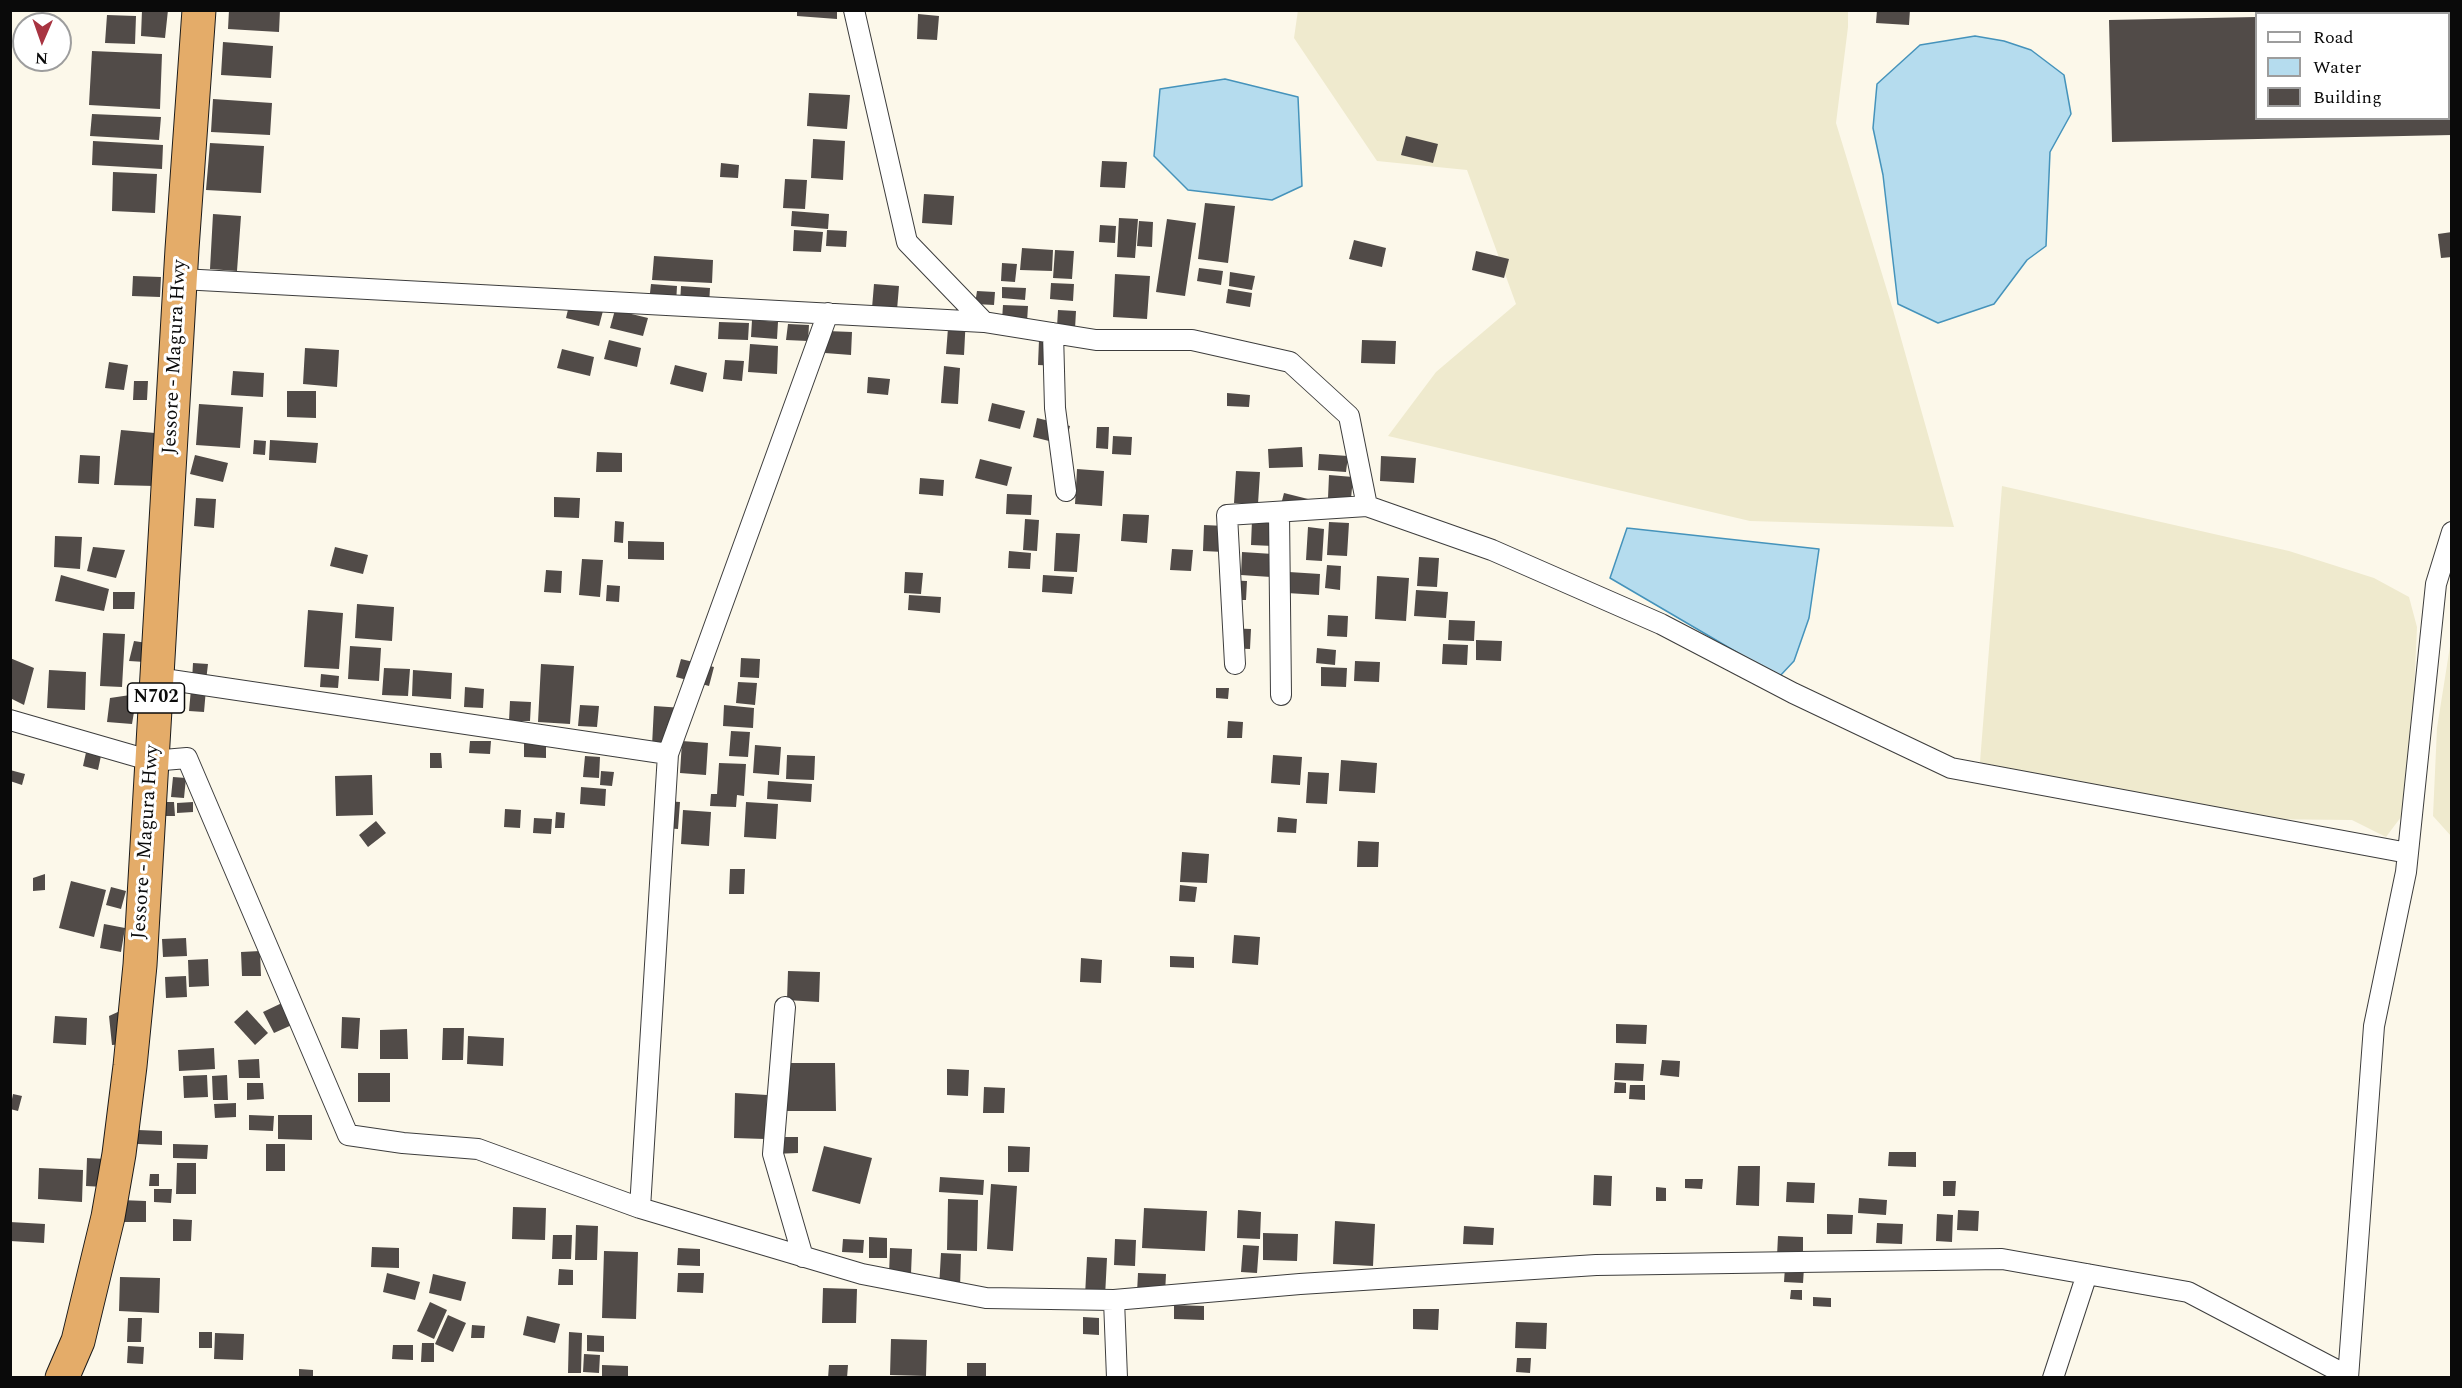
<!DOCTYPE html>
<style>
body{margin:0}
#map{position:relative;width:2462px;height:1388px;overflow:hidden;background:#fcf8ea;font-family:Spectral,serif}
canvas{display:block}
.frame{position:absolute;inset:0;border:12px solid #0a0a0a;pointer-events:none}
.legend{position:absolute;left:2255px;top:12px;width:195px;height:108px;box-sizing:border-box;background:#fff;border:2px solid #9d9d9d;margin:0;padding:8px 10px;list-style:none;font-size:18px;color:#0a0a0a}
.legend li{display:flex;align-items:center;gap:12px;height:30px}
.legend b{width:30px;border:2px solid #9d9d9d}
.north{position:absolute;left:12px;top:12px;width:60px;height:60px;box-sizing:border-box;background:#fff;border:2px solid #9d9d9d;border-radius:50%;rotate:182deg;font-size:16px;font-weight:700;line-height:24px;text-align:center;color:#0a0a0a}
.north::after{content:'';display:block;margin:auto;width:21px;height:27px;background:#a83441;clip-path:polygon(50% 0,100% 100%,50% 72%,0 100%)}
</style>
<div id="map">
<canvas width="2462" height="1388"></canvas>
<div class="frame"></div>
<ul class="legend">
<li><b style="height:8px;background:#fff"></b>Road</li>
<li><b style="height:16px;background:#b5dcee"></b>Water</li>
<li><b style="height:16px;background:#514b48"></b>Building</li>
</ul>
<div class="north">N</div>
</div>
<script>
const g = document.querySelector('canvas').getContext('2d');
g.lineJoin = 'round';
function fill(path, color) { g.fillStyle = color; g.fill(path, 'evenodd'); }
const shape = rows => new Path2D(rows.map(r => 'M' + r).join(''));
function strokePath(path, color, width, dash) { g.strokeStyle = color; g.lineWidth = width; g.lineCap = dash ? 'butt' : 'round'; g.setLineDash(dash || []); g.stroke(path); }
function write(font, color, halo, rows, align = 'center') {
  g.font = font + ' Spectral,serif'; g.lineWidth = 6; g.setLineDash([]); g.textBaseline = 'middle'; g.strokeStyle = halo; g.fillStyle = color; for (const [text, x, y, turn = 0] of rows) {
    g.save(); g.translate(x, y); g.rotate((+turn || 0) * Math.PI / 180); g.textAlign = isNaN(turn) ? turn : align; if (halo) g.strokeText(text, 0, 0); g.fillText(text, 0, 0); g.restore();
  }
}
fill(shape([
 [1298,10,1848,11,1848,27,1836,123,1893,310,1954,527,1750,521,1388,436,1436,372,1516,304,1467,170,1377,161,1294,38],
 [2002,486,2289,551,2374,578,2409,597,2417,627,2414,694,2401,817,2386,837,2352,820,2255,819,2041,792,1980,762],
 [2451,640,2452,836,2451,836,2433,816,2437,728]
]), '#efeace');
const water = shape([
 [1975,36,2004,41,2031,50,2064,75,2071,114,2050,152,2046,246,2027,260,1994,304,1938,323,1898,304,1883,175,1873,128,1877,84,1920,45,1975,36],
 [1225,79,1298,97,1302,186,1272,200,1188,190,1154,156,1160,89,1225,79],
 [1627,528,1819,549,1809,618,1794,661,1779,677,1610,578,1627,528]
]);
fill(water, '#b5dcee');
strokePath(water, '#4593bb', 1.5);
fill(shape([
 [142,10,168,10,165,38,141,36],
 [229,10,280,10,279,32,228,29],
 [797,10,837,10,837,19,797,16],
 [1877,10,1910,10,1909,25,1876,23],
 [2448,13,2452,13,2452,135,2112,142,2109,20,2256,17,2256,118,2448,118],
 [918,14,939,16,937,40,917,39],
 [107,15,136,16,135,44,105,43],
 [223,42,273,46,271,78,221,75],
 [92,51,162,54,160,109,89,105],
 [809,93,850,95,847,129,807,126],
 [213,99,272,103,270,135,211,132],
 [92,114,161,117,159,140,90,136],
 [1406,136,1438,144,1433,163,1401,155],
 [813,139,845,141,843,180,811,178],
 [93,141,163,145,162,169,92,165],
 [210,143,264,146,261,193,206,190],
 [1102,161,1127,162,1125,188,1100,187],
 [721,163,739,165,738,178,720,177],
 [113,172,157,174,155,213,112,211],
 [785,179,807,180,805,209,783,208],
 [924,194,954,196,952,225,922,223],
 [1205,203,1235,206,1228,263,1198,259],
 [792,211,829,214,828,229,791,226],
 [213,214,241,216,237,271,210,269],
 [1119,218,1138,219,1135,258,1117,257],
 [1167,219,1196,223,1185,296,1156,292],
 [1139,221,1153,222,1152,247,1137,246],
 [1100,225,1116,226,1115,243,1099,242],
 [794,230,823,232,821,252,793,251],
 [827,230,847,231,846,247,826,246],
 [2452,232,2452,257,2441,258,2438,234],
 [1354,240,1386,248,1382,267,1349,259],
 [1022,248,1053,250,1052,271,1020,270],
 [1055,250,1074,251,1072,279,1053,278],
 [1476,251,1509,259,1504,278,1472,270],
 [654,256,713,260,712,283,652,280],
 [1002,263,1017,264,1015,282,1001,281],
 [1199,268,1223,271,1221,285,1197,281],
 [1230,272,1255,276,1252,290,1229,286],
 [1115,274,1150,276,1147,319,1113,317],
 [133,276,161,277,160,297,132,296],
 [1051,283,1074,284,1073,301,1050,299],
 [651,284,677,286,676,304,649,302],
 [874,284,899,286,897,310,872,308],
 [681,286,710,288,709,305,680,303],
 [1002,287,1026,288,1025,300,1002,298],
 [1228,289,1252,293,1250,307,1226,303],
 [977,291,995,292,994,305,975,304],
 [570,301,604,307,599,326,566,318],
 [1003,305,1028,306,1027,322,1002,320],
 [615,310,648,318,643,336,610,328],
 [1058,310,1076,311,1075,329,1057,327],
 [949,315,966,316,964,355,946,354],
 [752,320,778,322,777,339,751,337],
 [719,322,749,323,748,340,718,339],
 [788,324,809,325,808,341,786,340],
 [827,331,852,332,851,355,825,353],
 [609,340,641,348,637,367,604,359],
 [1039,340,1061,340,1060,366,1038,365],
 [1362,340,1396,341,1395,364,1361,363],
 [750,344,778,346,777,374,748,372],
 [305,348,339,350,337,387,303,384],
 [562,349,594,357,590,376,557,368],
 [725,360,744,361,742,381,723,379],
 [109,362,128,365,124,390,105,388],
 [675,365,707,373,703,392,670,384],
 [944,366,960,368,958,404,941,403],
 [233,371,264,373,263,397,231,395],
 [868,377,890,379,888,395,867,393],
 [134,381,148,381,147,400,133,400],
 [287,391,316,391,316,418,287,417],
 [1227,393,1250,395,1249,407,1227,406],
 [992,403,1025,411,1020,429,988,421],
 [199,404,243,407,240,448,196,445],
 [1037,418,1070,426,1065,445,1033,437],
 [1097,427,1109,427,1108,449,1096,448],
 [121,430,155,433,155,486,114,485],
 [1113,436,1132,437,1131,455,1112,454],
 [254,440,266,441,265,455,253,454],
 [270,440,318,443,316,463,269,460],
 [1302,447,1303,467,1269,468,1268,449],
 [597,452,622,453,622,472,596,472],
 [1319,454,1348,456,1346,472,1318,470],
 [80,455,100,456,99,484,78,483],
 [195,455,228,463,223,482,190,474],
 [1381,456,1416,458,1414,483,1380,481],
 [980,459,1012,467,1007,486,975,478],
 [1077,469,1104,471,1102,506,1075,504],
 [1236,471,1260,472,1258,504,1234,503],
 [1329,475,1353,477,1351,499,1328,498],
 [920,478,944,480,943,496,919,494],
 [1284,493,1316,501,1312,520,1279,512],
 [1007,494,1032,495,1031,515,1006,514],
 [554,497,580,498,579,518,554,517],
 [196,498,216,499,214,528,194,526],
 [1123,514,1149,515,1147,543,1121,541],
 [1025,519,1039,520,1037,551,1023,550],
 [1252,520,1273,520,1273,546,1251,545],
 [615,521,624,522,623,543,614,542],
 [1329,522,1349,523,1347,556,1327,555],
 [1204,525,1225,526,1224,552,1203,551],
 [1308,527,1324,529,1322,561,1306,560],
 [1056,533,1080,534,1077,572,1054,571],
 [55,536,82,537,80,569,54,567],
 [628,541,664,542,664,560,628,559],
 [93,547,125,550,116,578,87,571],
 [335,547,368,555,363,574,330,566],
 [1172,549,1193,550,1191,571,1170,570],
 [1009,551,1031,553,1030,569,1008,568],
 [1242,552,1273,554,1271,577,1241,575],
 [1419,557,1439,558,1437,587,1417,586],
 [582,559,603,560,600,597,579,595],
 [1327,565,1341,566,1340,590,1325,588],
 [546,570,562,571,561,593,544,592],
 [905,572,923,573,921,594,904,593],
 [1289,572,1320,574,1319,595,1287,593],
 [61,575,109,589,104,611,55,601],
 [1043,575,1074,577,1072,594,1042,592],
 [1377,576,1409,578,1406,621,1375,619],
 [1221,580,1247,581,1246,600,1221,600],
 [607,585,620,586,619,602,606,601],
 [1416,590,1448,592,1446,618,1414,616],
 [113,592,135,592,134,609,113,609],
 [909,595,941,597,940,613,908,610],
 [357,604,394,607,392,641,355,638],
 [308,610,343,613,339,669,304,667],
 [1328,615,1348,616,1347,637,1327,636],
 [1449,620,1475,621,1474,641,1448,640],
 [1225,628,1251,629,1250,649,1225,648],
 [103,633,125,634,122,687,100,686],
 [1476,640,1502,641,1501,661,1476,660],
 [134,641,147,643,145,662,129,661],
 [1443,644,1468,645,1467,665,1442,664],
 [350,646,381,648,379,681,348,679],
 [1317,648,1336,650,1335,665,1316,663],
 [10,658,34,668,24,705,10,698],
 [741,658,760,659,759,678,740,677],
 [681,659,714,667,709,686,676,677],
 [1355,661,1380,662,1379,682,1354,681],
 [193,663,208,664,206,681,192,680],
 [541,664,574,666,570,724,538,722],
 [1321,667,1347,668,1346,687,1321,686],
 [384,668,410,669,408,696,382,695],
 [49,670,86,672,85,710,47,708],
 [413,670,452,673,451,699,412,696],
 [321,674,339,676,338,688,320,687],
 [738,682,757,683,755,705,736,703],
 [465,687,484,689,483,708,464,707],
 [1216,688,1229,688,1228,699,1216,698],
 [191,689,206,689,204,712,189,711],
 [137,694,132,724,107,722,110,698],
 [510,701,531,702,530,721,509,721],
 [580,705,599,706,597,727,578,726],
 [724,705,754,708,753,728,723,726],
 [654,706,683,708,680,748,652,746],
 [1228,721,1243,722,1242,738,1227,738],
 [731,731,750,732,748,757,729,756],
 [524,740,546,741,546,758,524,757],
 [470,741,491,741,490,754,469,753],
 [682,741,708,743,706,775,680,773],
 [755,745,781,747,779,775,753,773],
 [87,748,102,751,98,770,83,766],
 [430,753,441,753,442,768,430,768],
 [787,755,815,756,814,780,786,779],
 [1273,755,1302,757,1300,785,1271,783],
 [585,756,600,757,599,778,583,777],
 [1341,760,1377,763,1375,793,1339,791],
 [719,763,746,764,744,796,737,795,736,807,710,806,711,794,717,794],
 [10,770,25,774,22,785,10,781],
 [601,771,614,772,612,786,600,785],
 [1308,772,1329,773,1327,804,1306,803],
 [372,775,373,815,336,816,335,776],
 [173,777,186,778,184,798,171,797],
 [768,781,812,784,811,802,767,799],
 [581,787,606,789,605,806,580,804],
 [665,801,680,802,678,829,663,828],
 [162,802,174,802,175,816,162,816],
 [193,802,193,812,177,813,177,803],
 [746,802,778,804,776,839,744,837],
 [505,809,521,810,520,828,504,827],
 [683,810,711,812,709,846,681,844],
 [556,812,565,813,564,828,555,828],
 [1278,817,1297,819,1296,833,1277,832],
 [534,818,552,819,551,834,533,833],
 [376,821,386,833,368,847,359,835],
 [1358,841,1379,842,1378,867,1357,867],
 [1182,852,1209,854,1207,883,1180,882],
 [730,869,745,869,744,894,729,894],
 [45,874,45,890,33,891,33,878],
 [71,881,106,890,94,937,59,928],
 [1180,885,1197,887,1195,902,1179,901],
 [111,887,126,891,121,909,106,905],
 [104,924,125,928,121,952,100,948],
 [1234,935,1260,937,1258,965,1232,963],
 [186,938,187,956,163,957,162,939],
 [260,951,261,976,242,976,241,952],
 [1170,956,1194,957,1194,968,1170,967],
 [1081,958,1102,960,1101,983,1080,982],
 [208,959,209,986,189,987,188,960],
 [788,971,820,972,819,1002,787,1000],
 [186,976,187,997,166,998,165,977],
 [284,1002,294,1024,274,1033,263,1012],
 [247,1010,268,1033,255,1045,234,1022],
 [120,1011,124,1044,112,1045,109,1016],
 [55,1016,87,1018,86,1045,53,1043],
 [342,1017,360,1018,358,1049,341,1048],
 [1616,1024,1647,1025,1646,1044,1616,1043],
 [443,1028,464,1028,463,1060,442,1060],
 [407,1029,408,1059,380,1059,380,1030],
 [468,1036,504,1038,503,1066,467,1064],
 [214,1048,215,1069,179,1071,178,1050],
 [259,1059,260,1078,239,1078,238,1060],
 [1662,1060,1680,1061,1679,1077,1660,1075],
 [786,1063,835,1063,836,1111,786,1111],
 [1615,1063,1644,1064,1643,1081,1614,1080],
 [947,1069,969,1070,968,1096,947,1095],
 [358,1073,390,1073,390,1102,358,1102],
 [207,1075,208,1097,184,1098,183,1076],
 [227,1075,228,1100,213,1100,212,1076],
 [1615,1082,1626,1083,1626,1093,1614,1093],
 [247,1083,263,1083,264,1099,247,1100],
 [1630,1085,1645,1085,1645,1100,1629,1099],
 [984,1087,1005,1088,1004,1113,983,1113],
 [735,1093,767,1095,765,1139,734,1138],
 [13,1094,22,1096,18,1111,10,1109],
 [236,1103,236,1117,215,1118,214,1104],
 [249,1115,274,1116,273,1131,249,1130],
 [278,1115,312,1115,312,1140,278,1139],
 [138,1130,162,1131,162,1145,138,1144],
 [773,1137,798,1137,798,1153,773,1154],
 [173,1144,208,1145,207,1159,173,1158],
 [266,1144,285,1144,285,1171,266,1171],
 [824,1146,872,1158,860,1204,812,1191],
 [1008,1146,1030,1147,1029,1172,1008,1172],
 [1889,1152,1916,1152,1916,1167,1888,1166],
 [87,1158,106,1159,104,1187,86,1186],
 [177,1163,196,1163,196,1194,176,1194],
 [1738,1166,1760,1166,1759,1206,1736,1205],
 [39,1168,83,1170,82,1202,38,1199],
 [150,1174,159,1174,159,1186,149,1186],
 [1594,1175,1612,1176,1611,1206,1593,1205],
 [940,1177,984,1180,983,1195,939,1192],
 [1685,1179,1703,1179,1702,1189,1685,1188],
 [1943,1181,1956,1181,1955,1196,1943,1196],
 [1787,1182,1815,1183,1814,1203,1786,1202],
 [991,1184,1017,1186,1013,1251,987,1249],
 [1656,1187,1666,1188,1666,1201,1656,1201],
 [154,1189,172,1189,171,1203,154,1202],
 [1859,1198,1887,1200,1886,1215,1858,1213],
 [948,1199,978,1200,977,1251,947,1250],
 [120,1200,146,1201,146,1222,119,1222],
 [513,1207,546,1208,545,1240,512,1239],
 [1144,1208,1207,1211,1205,1251,1142,1248],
 [1238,1210,1261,1212,1260,1239,1237,1238],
 [1958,1210,1979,1211,1978,1231,1957,1230],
 [1827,1214,1853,1215,1852,1234,1827,1234],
 [1937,1214,1953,1215,1952,1242,1936,1241],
 [173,1219,192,1220,191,1241,173,1241],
 [1335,1221,1375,1224,1373,1266,1333,1264],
 [10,1222,45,1224,44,1243,10,1241],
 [1877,1223,1903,1224,1902,1244,1876,1243],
 [576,1225,598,1226,597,1260,575,1260],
 [1464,1226,1494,1228,1493,1245,1463,1244],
 [1263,1233,1298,1234,1297,1261,1263,1260],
 [553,1235,572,1235,571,1259,552,1259],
 [1778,1236,1803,1237,1803,1257,1777,1256],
 [869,1237,887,1238,887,1258,869,1258],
 [843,1239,864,1240,863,1253,842,1252],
 [1115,1239,1136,1240,1135,1266,1114,1265],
 [1243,1245,1259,1246,1257,1273,1241,1272],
 [372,1247,399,1248,399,1268,371,1267],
 [678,1248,700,1249,700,1266,677,1265],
 [890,1248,912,1249,911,1274,889,1274],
 [604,1251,638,1252,636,1319,602,1318],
 [941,1253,961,1254,960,1289,939,1288],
 [1087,1257,1107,1258,1105,1297,1085,1296],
 [1785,1267,1804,1268,1803,1283,1784,1282],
 [559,1269,573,1270,573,1285,558,1285],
 [387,1273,420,1282,415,1300,383,1292],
 [678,1273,704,1273,703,1293,677,1292],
 [1138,1273,1166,1274,1165,1294,1137,1293],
 [433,1274,466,1282,461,1301,429,1293],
 [120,1277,160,1278,159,1313,119,1311],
 [823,1288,857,1289,856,1323,822,1323],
 [1791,1290,1802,1290,1802,1300,1790,1299],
 [1813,1297,1831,1298,1831,1307,1813,1306],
 [430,1302,447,1310,434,1339,417,1331],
 [1174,1305,1204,1306,1204,1320,1174,1319],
 [1413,1309,1439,1309,1438,1330,1413,1329],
 [448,1315,466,1323,453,1352,435,1344],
 [527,1316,560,1324,555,1343,523,1335],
 [1083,1317,1099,1318,1099,1335,1083,1334],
 [128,1318,142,1318,141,1342,127,1342],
 [1516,1322,1547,1323,1546,1349,1515,1348],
 [472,1325,485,1326,484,1338,471,1338],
 [199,1332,212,1332,212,1348,199,1348],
 [569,1332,582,1333,581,1373,568,1373],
 [215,1333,244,1334,243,1360,214,1359],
 [587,1335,604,1336,604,1352,587,1351],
 [891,1339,927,1340,926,1376,890,1375],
 [422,1343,434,1343,434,1362,421,1362],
 [393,1345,413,1345,413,1360,392,1359],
 [128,1346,144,1347,143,1364,127,1363],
 [584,1354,600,1355,599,1373,583,1372],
 [1517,1358,1531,1358,1530,1373,1516,1372],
 [967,1363,986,1363,986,1378,967,1378],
 [602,1365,628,1366,628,1378,602,1378],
 [829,1365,848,1365,847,1378,828,1378],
 [299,1369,313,1370,313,1378,299,1378]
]), '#514b48');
const minor = shape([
 [854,10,907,242,984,322,1096,340,1192,340,1290,362,1349,416,1367,506,1492,550,1661,624,1793,693,1951,768,2408,853],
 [181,279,984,322],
 [1053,333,1055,408,1066,491],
 [1279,512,1281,695],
 [1235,664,1227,515,1367,506],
 [157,678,668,754],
 [10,720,152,761,187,758,348,1135,403,1143,478,1149,640,1208,862,1274,986,1298,1114,1300,1300,1284,1596,1265,2002,1259,2188,1292,2348,1376,2347,1378],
 [785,1007,773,1154,803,1257],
 [640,1208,668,754,828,313],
 [1114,1300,1117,1378],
 [2053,1378,2087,1274],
 [2348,1378,2374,1026,2406,872,2436,584,2452,532]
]);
const trunk = shape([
 [62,1378,78,1341,108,1217,119,1154,130,1066,140,965,182,249,199,10]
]);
strokePath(minor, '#3d3d3d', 22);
strokePath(trunk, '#1b1b1b', 35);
strokePath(minor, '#fff', 20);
strokePath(trunk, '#e4ac69', 33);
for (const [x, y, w] of [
 [156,698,57]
]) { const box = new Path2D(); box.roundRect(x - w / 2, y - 15, w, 30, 4.5); g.fillStyle = '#fff'; g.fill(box); strokePath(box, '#0a0a0a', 1.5); }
write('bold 18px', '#0a0a0a', null, [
 ["N702",156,698]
]);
write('20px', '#0a0a0a', '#fff', [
 ["Jessore - Magura Hwy",176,357,-87],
 ["Jessore - Magura Hwy",147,842,-86]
]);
</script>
